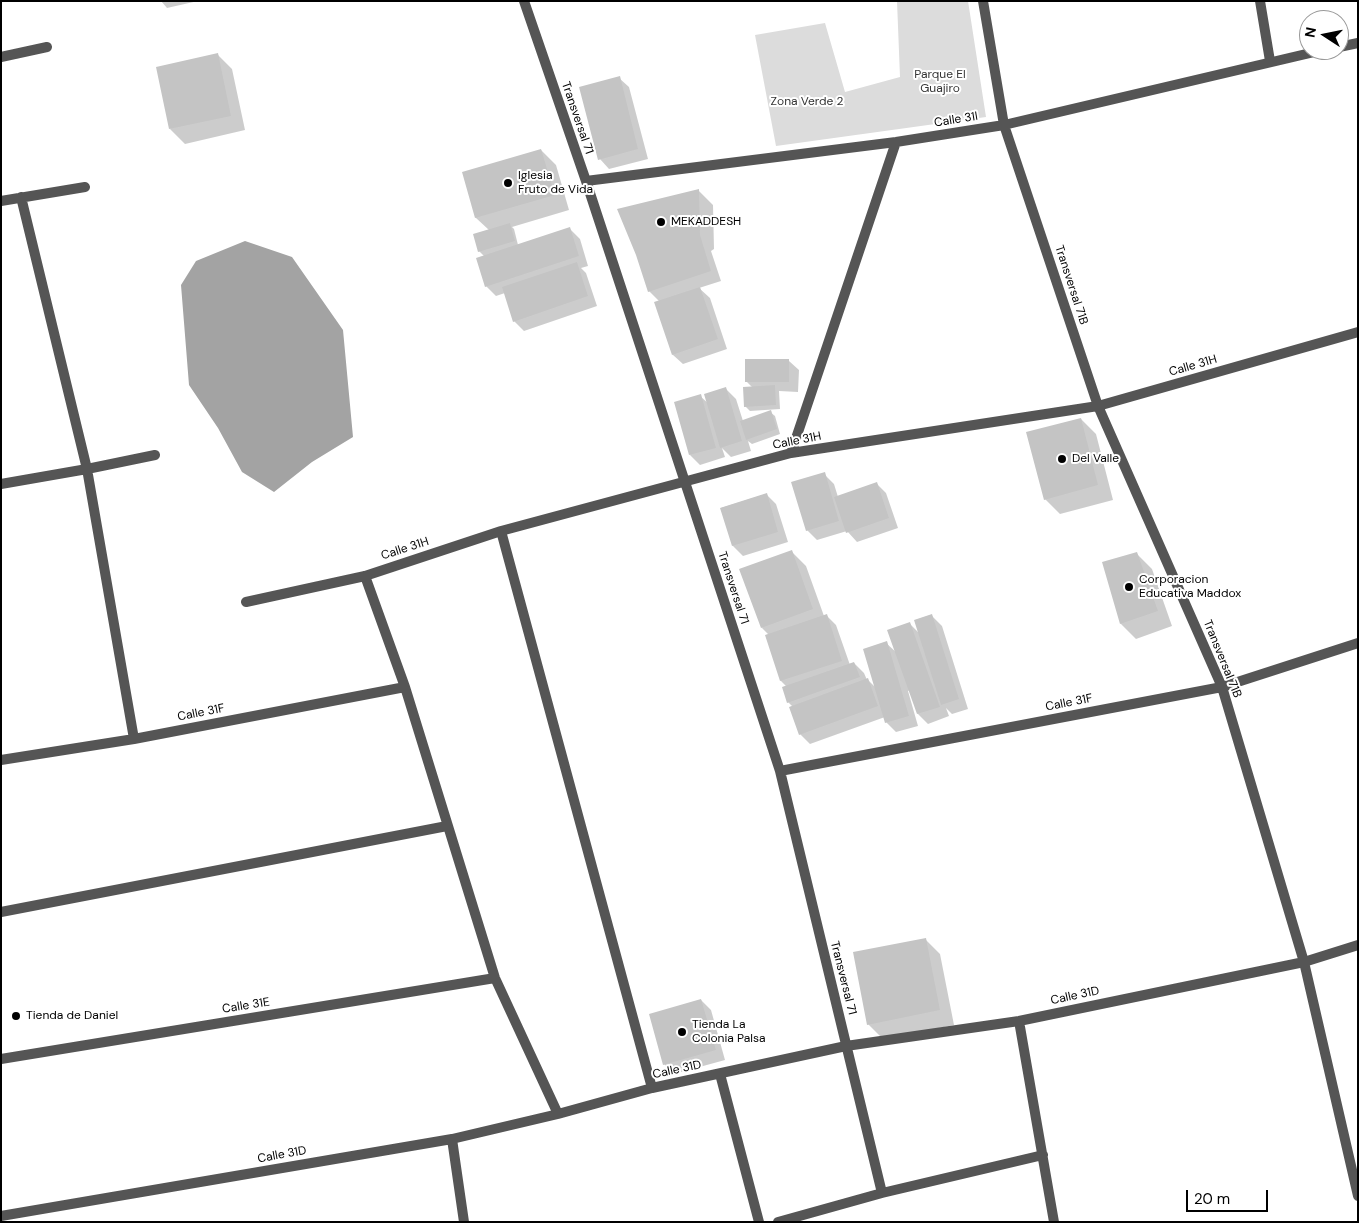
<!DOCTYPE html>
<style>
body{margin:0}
#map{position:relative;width:1359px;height:1223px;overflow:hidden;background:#fff;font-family:"DM Sans",sans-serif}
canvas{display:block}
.frame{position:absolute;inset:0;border:2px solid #000;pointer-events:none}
.north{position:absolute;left:1299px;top:10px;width:50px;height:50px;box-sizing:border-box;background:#fff;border:1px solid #999;border-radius:50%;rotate:281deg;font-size:14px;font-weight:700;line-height:20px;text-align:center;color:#000}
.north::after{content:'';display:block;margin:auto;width:18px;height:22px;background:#000;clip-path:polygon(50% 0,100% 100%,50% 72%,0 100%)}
.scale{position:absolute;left:1186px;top:1190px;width:82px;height:22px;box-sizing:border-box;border:2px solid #000;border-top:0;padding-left:6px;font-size:15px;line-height:18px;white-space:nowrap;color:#000;-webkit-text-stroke:4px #fff;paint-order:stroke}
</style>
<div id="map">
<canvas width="1359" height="1223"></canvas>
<div class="frame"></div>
<div class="north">N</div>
<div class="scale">20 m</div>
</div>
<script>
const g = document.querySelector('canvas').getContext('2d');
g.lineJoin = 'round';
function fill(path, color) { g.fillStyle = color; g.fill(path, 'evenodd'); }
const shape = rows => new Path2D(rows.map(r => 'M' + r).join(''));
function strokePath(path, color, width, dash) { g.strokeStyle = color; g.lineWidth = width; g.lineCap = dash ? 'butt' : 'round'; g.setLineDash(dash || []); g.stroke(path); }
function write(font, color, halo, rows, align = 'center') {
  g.font = font + ' "DM Sans",sans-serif'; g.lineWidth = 4; g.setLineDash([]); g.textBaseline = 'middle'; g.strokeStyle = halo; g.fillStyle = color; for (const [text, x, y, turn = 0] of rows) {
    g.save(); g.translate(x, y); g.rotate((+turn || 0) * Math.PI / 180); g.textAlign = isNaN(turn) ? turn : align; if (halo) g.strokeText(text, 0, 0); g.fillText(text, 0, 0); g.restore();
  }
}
fill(shape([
 [897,1,968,1,986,117,776,146,755,35,825,23,845,92,900,77]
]), '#dcdcdc');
fill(shape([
 [245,241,292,257,343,330,353,437,312,462,274,492,242,472,218,428,189,385,181,285,196,261]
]), '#a3a3a3');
fill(shape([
 [161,1,198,1,167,8],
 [217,54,232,69,245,130,185,144,170,129],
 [619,78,629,87,648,159,609,169,600,159],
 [541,150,556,165,569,210,512,227,514,229,518,245,570,229,580,239,588,266,581,268,586,273,597,306,524,331,514,321,505,293,496,296,486,286,484,256,479,251,489,230,476,218,463,173],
 [698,190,713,205,714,249,711,251,721,281,699,288,710,298,727,349,683,364,673,355,660,302,649,291],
 [789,361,799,370,798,392,779,391,780,409,750,411,745,406,752,387,746,381],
 [726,389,736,399,743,421,770,412,775,416,780,434,752,444,748,441,751,451,731,457,722,448,725,457,700,465,690,455,700,396,709,404],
 [1081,419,1096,434,1113,500,1060,514,1045,499],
 [824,474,834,484,838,497,876,483,886,493,898,528,857,542,847,531,817,540,807,530],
 [766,494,776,504,788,542,743,556,733,546,721,508],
 [791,551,806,566,824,616,826,615,836,625,850,665,854,663,864,673,867,680,868,680,876,688,886,643,897,653,910,624,920,634,932,616,942,626,968,709,952,714,946,708,949,716,928,724,918,714,910,690,908,691,918,726,896,732,886,722,885,717,810,744,800,734,793,707,788,702,787,687,781,681,766,636,769,635,762,628],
 [1137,554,1152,569,1172,626,1136,639,1121,624,1104,563],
 [925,939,940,954,954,1025,883,1039,868,1024],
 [701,1000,711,1010,725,1060,674,1074,664,1064]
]), '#0003');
fill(shape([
 [218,53,231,116,169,129,156,67],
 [620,76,638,149,598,160,579,87],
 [541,149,555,195,475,218,462,172],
 [699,189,700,235,711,271,648,292,636,255,617,209],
 [510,223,515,241,478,252,473,234],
 [570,227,579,256,485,287,476,258],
 [577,262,588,296,513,322,502,287],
 [700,287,718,339,672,355,654,302],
 [745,359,789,359,789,382,745,382],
 [775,385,776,405,744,407,743,387],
 [726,387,742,441,720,448,704,394],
 [701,394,716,448,689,455,674,402],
 [771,410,777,429,746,440,740,421],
 [1081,418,1098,485,1044,500,1026,432],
 [825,472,839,521,806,531,791,482],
 [877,482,889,518,846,533,834,497],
 [767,493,778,532,732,546,720,508],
 [792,550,813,609,761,628,739,569],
 [1137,552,1158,611,1120,624,1102,562],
 [827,614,842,661,780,681,765,635],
 [932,614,959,699,941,705,914,620],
 [910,622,940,707,917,714,887,630],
 [887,641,909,716,885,723,863,649],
 [854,662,860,677,787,703,782,687],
 [868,678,878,706,799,735,789,707],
 [926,938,940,1010,867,1025,853,952],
 [701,999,716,1050,663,1065,649,1014]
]), '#c4c4c4');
strokePath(shape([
 [524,1,586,181,780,771,882,1193],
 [983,1,1004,125,1098,406,1222,687,1304,962,1358,1196],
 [1260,1,1270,61],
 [1339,47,1358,43],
 [1,57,47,47],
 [586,181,896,142,1004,125,1323,50],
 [21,197,87,469,134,739],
 [1,201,85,187],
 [791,453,896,142],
 [1,484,87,469,155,455],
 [501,531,652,1088],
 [365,576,405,687,495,978,558,1114],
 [246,602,365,576,501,531,791,453,1098,406,1358,332],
 [1,760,134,739,405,687],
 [780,771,1222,687,1358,643],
 [1,912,447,826],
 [1019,1021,1054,1222],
 [1,1059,495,978],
 [720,1074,759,1222],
 [452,1139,464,1222],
 [1,1216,452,1139,558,1114,652,1088,846,1046,1019,1021,1304,962,1358,945],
 [778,1222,882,1193,1043,1155]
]), '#555', 10);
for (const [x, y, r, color] of [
 [508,183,5,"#000"],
 [661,222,5,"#000"],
 [1062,459,5,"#000"],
 [1129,587,5,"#000"],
 [16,1016,5,"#000"],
 [682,1032,5,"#000"]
]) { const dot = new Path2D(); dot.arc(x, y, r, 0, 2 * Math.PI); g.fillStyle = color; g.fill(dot); strokePath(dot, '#fff', 2); }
write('12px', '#333', '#fff', [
 ["Parque El",940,75],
 ["Guajiro",940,89],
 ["Zona Verde 2",807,102]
]);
write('12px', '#000', '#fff', [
 ["Transversal 71",577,118,71],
 ["Calle 31I",956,120,-9],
 ["Transversal 71B",1071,285,72],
 ["Calle 31H",1193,366,-16],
 ["Calle 31H",797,441,-11],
 ["Calle 31H",405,549,-18],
 ["Transversal 71",733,588,72],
 ["Transversal 71B",1222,659,68],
 ["Calle 31F",1069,703,-11],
 ["Calle 31F",201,713,-11],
 ["Transversal 71",843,978,76],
 ["Calle 31D",1075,996,-12],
 ["Calle 31E",246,1006,-9],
 ["Calle 31D",677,1070,-12],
 ["Calle 31D",282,1155,-10]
]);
write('12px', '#000', '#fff', [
 ["Iglesia",518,176],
 ["Fruto de Vida",518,190],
 ["MEKADDESH",671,222],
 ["Del Valle",1072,459],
 ["Corporacion",1139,580],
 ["Educativa Maddox",1139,594],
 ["Tienda de Daniel",26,1016],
 ["Tienda La",692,1025],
 ["Colonia Palsa",692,1039]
], 'left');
</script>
